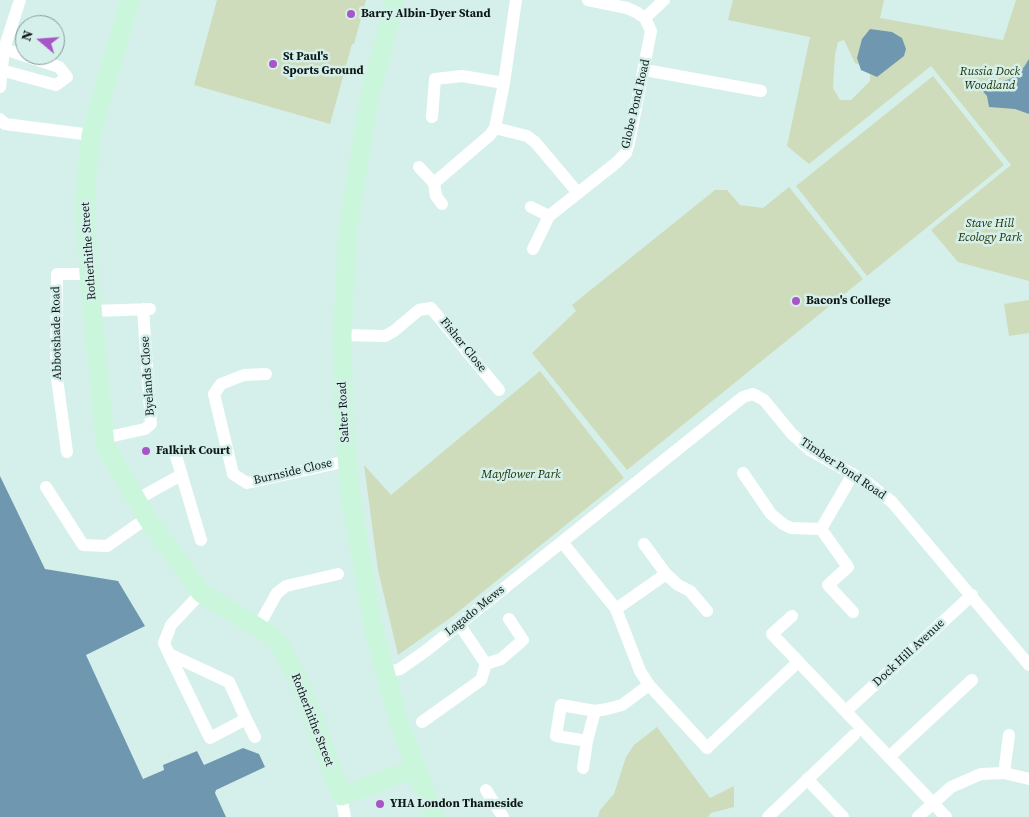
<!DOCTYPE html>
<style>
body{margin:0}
#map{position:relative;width:1029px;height:817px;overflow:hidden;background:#d5f0ea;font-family:"Source Serif 4",serif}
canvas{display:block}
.north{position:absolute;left:15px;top:15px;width:50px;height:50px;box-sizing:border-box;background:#d5f0ea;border:1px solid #859a95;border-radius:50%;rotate:288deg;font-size:14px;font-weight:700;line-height:20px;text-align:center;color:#0e1816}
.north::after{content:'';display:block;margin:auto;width:18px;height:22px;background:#a856c7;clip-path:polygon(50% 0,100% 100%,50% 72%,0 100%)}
</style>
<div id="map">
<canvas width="1029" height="817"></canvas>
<div class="north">N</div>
</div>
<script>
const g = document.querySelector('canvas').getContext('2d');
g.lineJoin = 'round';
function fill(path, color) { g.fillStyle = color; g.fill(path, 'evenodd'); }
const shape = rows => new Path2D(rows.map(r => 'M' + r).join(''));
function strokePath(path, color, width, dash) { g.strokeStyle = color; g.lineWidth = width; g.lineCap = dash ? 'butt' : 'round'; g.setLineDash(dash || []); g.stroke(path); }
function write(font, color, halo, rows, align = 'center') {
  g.font = font + ' "Source Serif 4",serif'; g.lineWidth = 5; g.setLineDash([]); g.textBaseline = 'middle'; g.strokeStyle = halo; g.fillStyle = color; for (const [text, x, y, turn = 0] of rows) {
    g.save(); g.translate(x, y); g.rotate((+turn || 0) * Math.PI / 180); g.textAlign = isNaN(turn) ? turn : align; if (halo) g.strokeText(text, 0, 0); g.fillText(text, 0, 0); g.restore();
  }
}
fill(shape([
 [217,0,366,0,354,44,352,44,330,124,194,85],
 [733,0,884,0,880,18,1003,40,1016,0,1029,0,1029,281,958,262,931,230,1011,165,931,66,809,164,787,146,810,37,728,20],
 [844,40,855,63,870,69,870,81,851,100,840,100,833,88,835,55,838,42],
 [933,76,1004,165,867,276,796,186],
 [789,187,863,279,627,470,532,353,576,311,572,305,715,190,727,190,740,205,763,208],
 [1029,300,1029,333,1009,336,1004,304],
 [540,371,624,478,453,616,398,655,378,570,364,465,391,495],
 [657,727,710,798,734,786,734,807,711,813,708,817,598,817,600,810,614,794,626,757,634,745]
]), '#cedcbb');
fill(shape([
 [870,29,892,32,902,38,906,49,904,56,877,77,861,70,857,58,862,39],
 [1029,59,1029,114,1015,109,989,107,987,96,979,87,980,81,995,83,1010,79,1024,67],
 [0,476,45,569,118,581,145,626,86,655,143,779,164,770,163,765,197,751,204,765,243,748,259,754,265,767,216,790,215,793,226,817,0,817]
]), '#6f98b0');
strokePath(shape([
 [645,18,664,0],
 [1,70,56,85,67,77,59,67,4,49],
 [645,70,761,91],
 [0,87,4,49,20,0],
 [432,117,435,79,462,76,504,83],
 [0,119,5,124,91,135],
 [495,128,504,83,516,0],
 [419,167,434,183,490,135,495,128,527,136,535,142,578,193],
 [434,183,436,196,442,204],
 [531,207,549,216],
 [533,249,549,216,616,163,626,153,629,143,651,31,645,18,636,12,627,8,588,0],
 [94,311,150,309],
 [342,335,385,336,394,331,419,310,431,308,499,390],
 [266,374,244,375,221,384,214,394,233,474,247,483,347,461],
 [104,438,145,429,151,424,143,309],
 [67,452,56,371,57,274,89,274],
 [176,456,201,540],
 [743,473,771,514,783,524,791,528,821,529],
 [46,487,83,545,107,546,147,518],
 [136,500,181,475],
 [821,529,848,567,828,585,853,612],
 [821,529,853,474],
 [562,542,616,609,640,671,649,685,707,748,798,662],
 [644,544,666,574,678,585,690,591,707,611],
 [616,609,666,574],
 [792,616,772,634,946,817],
 [459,624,486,664],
 [258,627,277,593,286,586,338,574],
 [169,654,229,682,246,719,210,738,169,654,164,643,171,625,201,593],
 [385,673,400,669,427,650,743,397,753,394,764,400,792,434,810,450,868,483,892,502,1029,665],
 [595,711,587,741,556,736,561,705,595,711,607,709,622,705,649,685],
 [846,711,972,595],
 [246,719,255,737],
 [422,722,481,680,486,664,501,659,523,640,509,619],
 [889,757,972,680],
 [583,768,587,741],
 [1004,773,1009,735],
 [807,779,843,817],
 [486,790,503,817],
 [341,796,345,817],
 [768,817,854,735],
 [918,817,951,787,981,774,1004,773,1029,779]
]), '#fff', 12);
strokePath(shape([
 [130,0,91,135,86,183,85,212,89,274,105,445,147,518,201,593,272,636,281,646,303,690,341,796,415,769],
 [395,0,368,104,348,230,342,335,344,419,350,494,374,631,400,726,435,817]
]), '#caf7dc', 19);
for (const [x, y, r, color] of [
 [351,14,5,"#a856c7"],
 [273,64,5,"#a856c7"],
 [796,301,5,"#a856c7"],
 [146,451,5,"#a856c7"],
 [380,804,5,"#a856c7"]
]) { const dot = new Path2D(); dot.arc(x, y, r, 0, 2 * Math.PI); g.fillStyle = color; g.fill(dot); strokePath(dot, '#d5f0ea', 2); }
write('bold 12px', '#0e1816', '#d5f0ea', [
 ["Barry Albin-Dyer Stand",361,14],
 ["St Paul's",283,57],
 ["Sports Ground",283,71],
 ["Bacon's College",806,301],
 ["Falkirk Court",156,451],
 ["YHA London Thameside",390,804]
], 'left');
write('italic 12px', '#223003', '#d5f0ea', [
 ["Russia Dock",990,72],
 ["Woodland",990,86],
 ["Stave Hill",990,224],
 ["Ecology Park",990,238],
 ["Mayflower Park",521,475]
]);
write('12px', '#0e1816', '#d5f0ea', [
 ["Globe Pond Road",636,104,-77],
 ["Rotherhithe Street",89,251,-94],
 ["Abbotshade Road",57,333,-91],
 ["Fisher Close",463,345,51],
 ["Byelands Close",148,376,-94],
 ["Salter Road",344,412,-93],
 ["Timber Pond Road",843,469,34],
 ["Burnside Close",293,472,-13],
 ["Lagado Mews",475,611,-39],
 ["Dock Hill Avenue",909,653,-43],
 ["Rotherhithe Street",312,720,69]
]);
</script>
